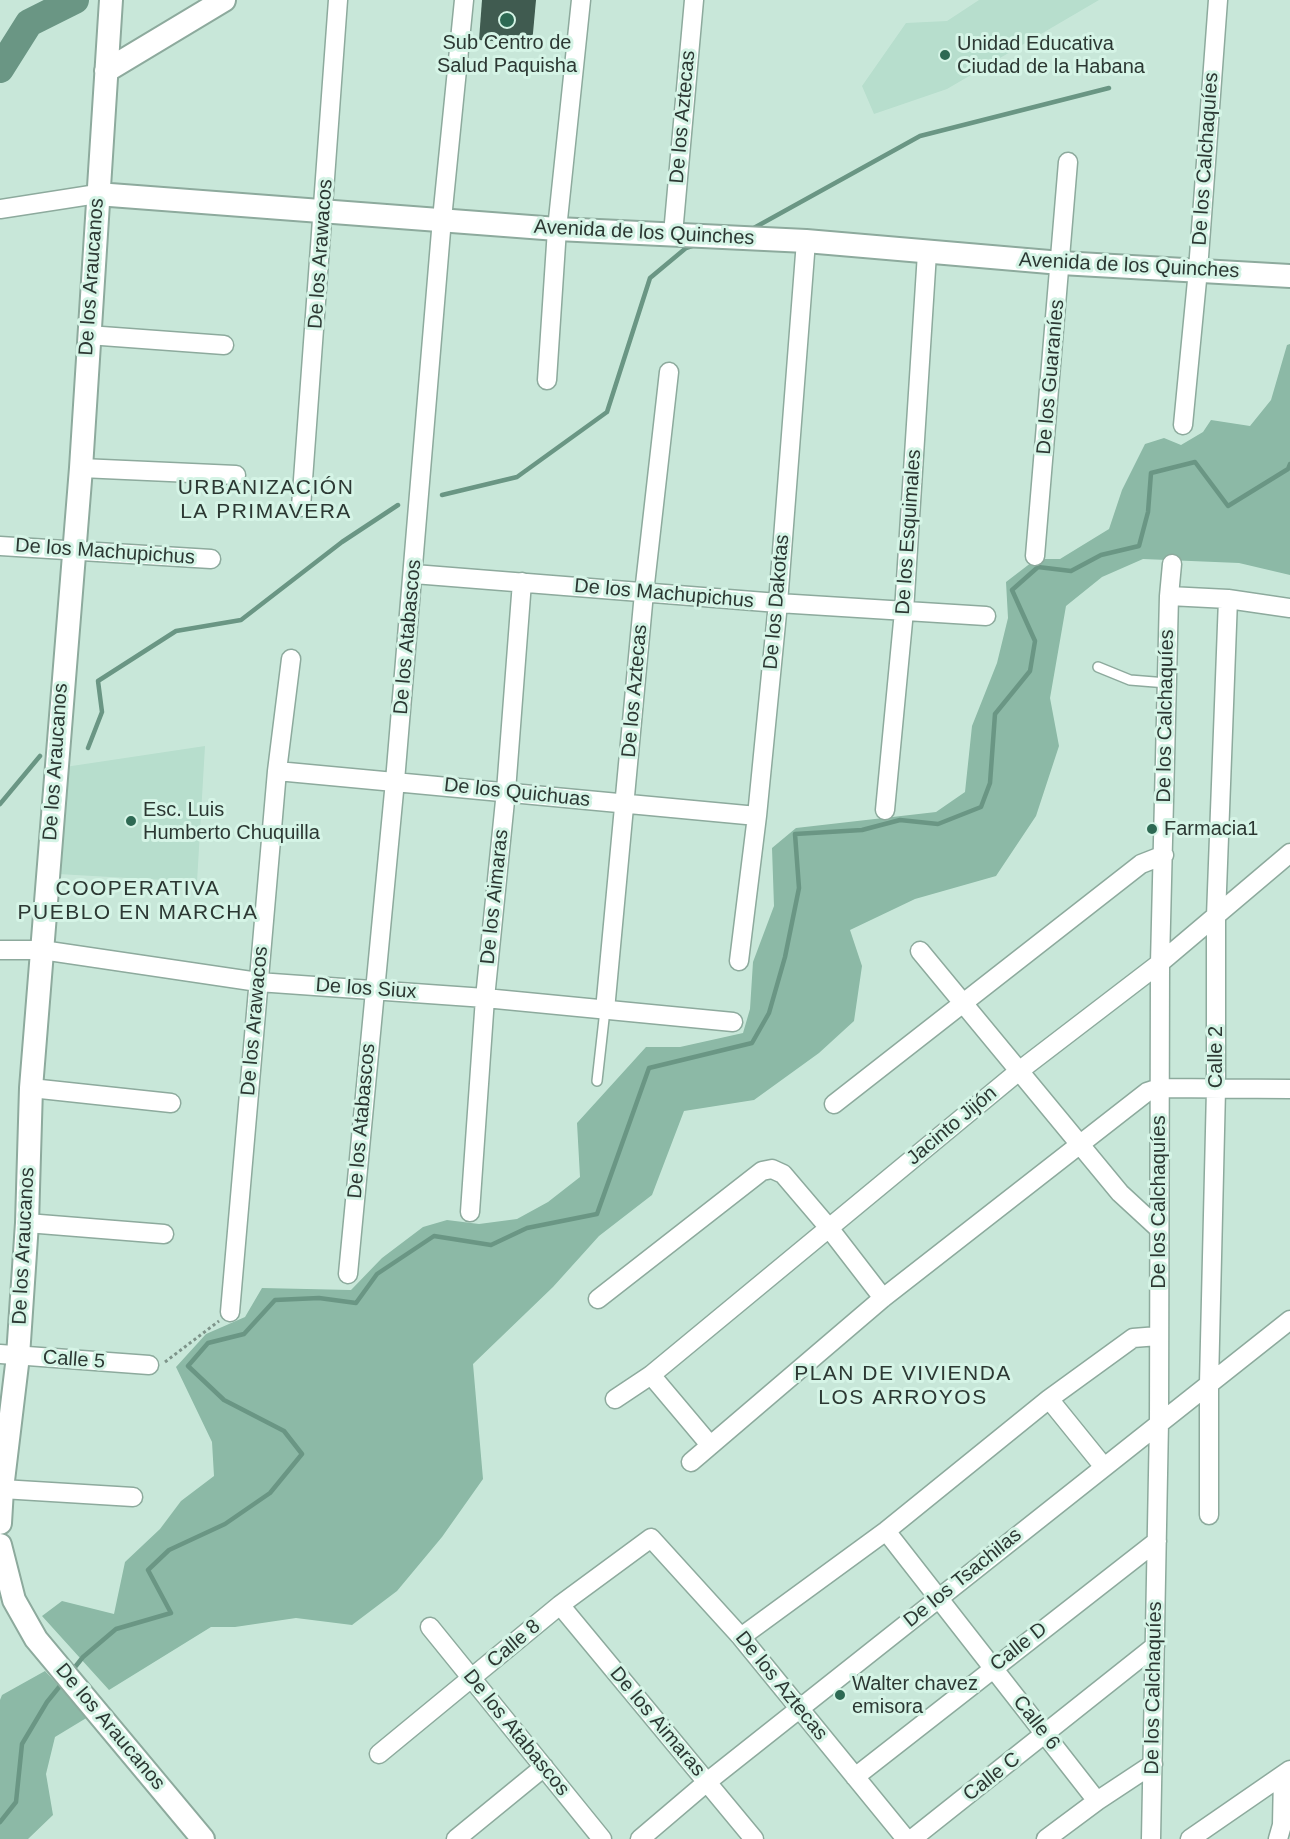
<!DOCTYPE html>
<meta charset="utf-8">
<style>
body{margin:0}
canvas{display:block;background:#c8e7d9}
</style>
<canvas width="1290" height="1839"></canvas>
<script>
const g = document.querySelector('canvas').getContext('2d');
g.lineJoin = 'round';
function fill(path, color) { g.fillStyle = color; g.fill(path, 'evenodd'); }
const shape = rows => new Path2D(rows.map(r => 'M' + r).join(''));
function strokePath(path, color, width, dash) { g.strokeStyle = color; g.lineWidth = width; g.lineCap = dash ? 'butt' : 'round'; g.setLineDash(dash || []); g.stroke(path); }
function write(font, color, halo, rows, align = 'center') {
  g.font = font + ' Helvetica,sans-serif'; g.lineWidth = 6; g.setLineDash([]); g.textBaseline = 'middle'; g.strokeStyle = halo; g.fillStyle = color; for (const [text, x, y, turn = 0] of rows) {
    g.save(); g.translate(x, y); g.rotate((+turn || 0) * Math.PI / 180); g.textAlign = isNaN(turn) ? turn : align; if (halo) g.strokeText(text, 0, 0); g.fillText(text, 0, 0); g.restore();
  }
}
fill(shape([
 [979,0,1099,0,947,89,874,114,862,86,906,23,947,21],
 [205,746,197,882,58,874,65,767]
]), '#b7decd');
fill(shape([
 [1290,344,1290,575,1239,563,1143,559,1102,577,1066,606,1050,698,1059,746,1036,816,996,876,915,899,850,930,862,966,854,1021,819,1053,754,1100,684,1111,652,1195,599,1236,553,1287,473,1364,483,1479,442,1537,397,1591,352,1625,296,1618,235,1627,211,1627,109,1690,42,1616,62,1601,114,1614,125,1562,160,1529,181,1501,214,1476,212,1442,176,1367,206,1334,245,1317,262,1288,351,1290,382,1258,423,1227,447,1220,479,1224,517,1219,548,1202,580,1177,577,1123,646,1047,680,1047,743,1033,750,1009,753,962,774,906,772,848,796,828,936,812,965,792,972,726,997,663,1008,618,1006,582,1036,559,1060,559,1109,529,1122,490,1145,444,1164,438,1181,445,1203,432,1211,420,1250,426,1271,400,1287,345],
 [45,1671,88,1717,55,1737,46,1774,53,1815,28,1839,0,1839,0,1700,2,1695]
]), '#8cb9a6');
strokePath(shape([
 [752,229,920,136,1109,88],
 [442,495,517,477,607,412,650,278,686,248,695,245],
 [88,748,102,712,98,681,176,631,241,620,342,542,398,505],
 [0,804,40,756],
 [71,1672,83,1657,116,1629,171,1613,148,1570,169,1550,225,1524,270,1493,302,1454,284,1431,224,1400,188,1366,208,1343,244,1334,275,1300,319,1298,356,1303,377,1274,434,1236,491,1245,527,1228,597,1214,649,1068,752,1043,769,1013,785,957,799,888,795,834,862,830,900,820,938,824,981,807,990,783,995,714,1030,671,1035,641,1012,590,1038,567,1071,571,1101,555,1139,546,1148,512,1151,473,1195,462,1228,506,1288,469,1290,464],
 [0,1822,16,1802,22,1744,47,1702,64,1681]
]), '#6a9684', 4.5);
strokePath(shape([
 [0,69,29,23,75,0]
]), '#6a9684', 28);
fill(shape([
 [482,0,536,0,532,44,479,40]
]), '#405b50');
const service = shape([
 [1098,667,1130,680,1167,683],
 [597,1081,605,1010]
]);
const minor = shape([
 [0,209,97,194],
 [673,234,694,0],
 [88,335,224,345],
 [547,380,557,229,581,0],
 [1183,425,1198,270,1218,0],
 [81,468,236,475],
 [301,507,338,0],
 [0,546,211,559],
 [1035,556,1068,162],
 [414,574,778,603,986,616],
 [1169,596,1228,599,1290,608],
 [277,771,757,816],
 [885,810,904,611,927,253],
 [0,950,42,950,258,982,485,998,733,1022],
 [920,951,1120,1193,1158,1228],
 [739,961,757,816,778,603,806,241],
 [605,1010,644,593,669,372],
 [31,1088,171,1103],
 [834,1104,1141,864,1164,855],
 [470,1212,485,998,506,791,522,582],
 [27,1223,164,1234],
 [348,1274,395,781,442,219,464,0],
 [598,1299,762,1171,772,1169,783,1174,829,1228,883,1298],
 [230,1312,277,771,291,659],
 [0,1354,149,1365],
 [651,1375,710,1445],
 [615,1399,651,1375,1019,1071,1160,963,1290,853],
 [1049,1399,1104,1467],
 [691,1462,883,1298,1147,1092,1159,1088,1290,1089],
 [2,1489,133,1497],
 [1209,1515,1209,1383,1216,1089,1216,916,1228,599],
 [886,1531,1097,1801],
 [560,1605,754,1839],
 [430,1627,602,1839],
 [741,1637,886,1531,1049,1399,1133,1338,1158,1336],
 [379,1754,560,1605,651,1538,741,1637,906,1839],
 [855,1777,1157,1541],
 [456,1839,544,1767],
 [640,1839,707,1782,1290,1320],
 [912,1839,1155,1646],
 [1046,1839,1097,1801,1153,1764],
 [1151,1839,1159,1422,1160,963,1169,596,1172,564],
 [1190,1839,1290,1770],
 [1278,1839,1282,1825,1283,1775]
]);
const tertiary = shape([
 [106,71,224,0],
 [97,194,557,229,806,241,1061,263,1290,276],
 [0,1523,2,1489,18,1356,27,1223,31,1088,81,468,111,0],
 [0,1545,14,1600,36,1639,203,1839]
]);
strokePath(service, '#8daa9d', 12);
strokePath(minor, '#8daa9d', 21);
strokePath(tertiary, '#8daa9d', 26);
strokePath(shape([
 [165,1362,219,1321]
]), '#7e948a', 3, [3, 3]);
strokePath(service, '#fff', 9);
strokePath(minor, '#fff', 18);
strokePath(tertiary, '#fff', 22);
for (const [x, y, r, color] of [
 [507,20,8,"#2d6953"],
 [945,55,6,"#2d6953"],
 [131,821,6,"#2d6953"],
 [1152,829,6,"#2d6953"],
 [840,1695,6,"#2d6953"]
]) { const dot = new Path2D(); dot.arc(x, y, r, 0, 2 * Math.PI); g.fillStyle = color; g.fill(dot); strokePath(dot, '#d5f4e6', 2); }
write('20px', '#2c3833', '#d5f4e6', [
 ["Sub Centro de",507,43,"center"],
 ["Salud Paquisha",507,66,"center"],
 ["Unidad Educativa",957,44],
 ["Ciudad de la Habana",957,67],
 ["Esc. Luis",143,810],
 ["Humberto Chuquilla",143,833],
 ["Farmacia1",1164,829],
 ["Walter chavez",852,1684],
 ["emisora",852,1707]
], 'left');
write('20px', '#2c3833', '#d5f4e6', [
 ["De los Aztecas",683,117,-85],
 ["De los Calchaquíes",1206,159,-86],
 ["Avenida de los Quinches",644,233,3],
 ["De los Arawacos",321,254,-86],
 ["Avenida de los Quinches",1129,266,3],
 ["De los Araucanos",92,277,-86],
 ["De los Guaraníes",1051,377,-85],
 ["De los Esquimales",909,532,-86],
 ["De los Machupichus",105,552,4],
 ["De los Machupichus",664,594,5],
 ["De los Dakotas",777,602,-85],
 ["De los Atabascos",408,637,-85],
 ["De los Aztecas",635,691,-85],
 ["De los Calchaquíes",1166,716,-89],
 ["De los Araucanos",56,762,-86],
 ["De los Quichuas",517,793,6],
 ["De los Aimaras",495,897,-84],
 ["De los Siux",366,989,4],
 ["De los Arawacos",255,1021,-85],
 ["Calle 2",1216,1057,-90],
 ["De los Atabascos",362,1121,-85],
 ["Jacinto Jijón",952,1126,-40],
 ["De los Calchaquíes",1159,1202,-90],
 ["De los Araucanos",24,1246,-87],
 ["Calle 5",74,1360,4],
 ["De los Tsachilas",963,1578,-39],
 ["Calle 8",514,1644,-40],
 ["Calle D",1019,1647,-38],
 ["De los Aztecas",781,1686,51],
 ["De los Calchaquíes",1154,1688,-89],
 ["De los Aimaras",657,1722,50],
 ["Calle 6",1036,1723,52],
 ["De los Araucanos",110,1727,50],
 ["De los Atabascos",516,1733,51],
 ["Calle C",992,1777,-38]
]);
g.letterSpacing = '1.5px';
write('21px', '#2c3833', '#d5f4e6', [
 ["URBANIZACIÓN",266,488],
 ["LA PRIMAVERA",266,512],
 ["COOPERATIVA",138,889],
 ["PUEBLO EN MARCHA",138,913],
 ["PLAN DE VIVIENDA",903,1374],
 ["LOS ARROYOS",903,1398]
]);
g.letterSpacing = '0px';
</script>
